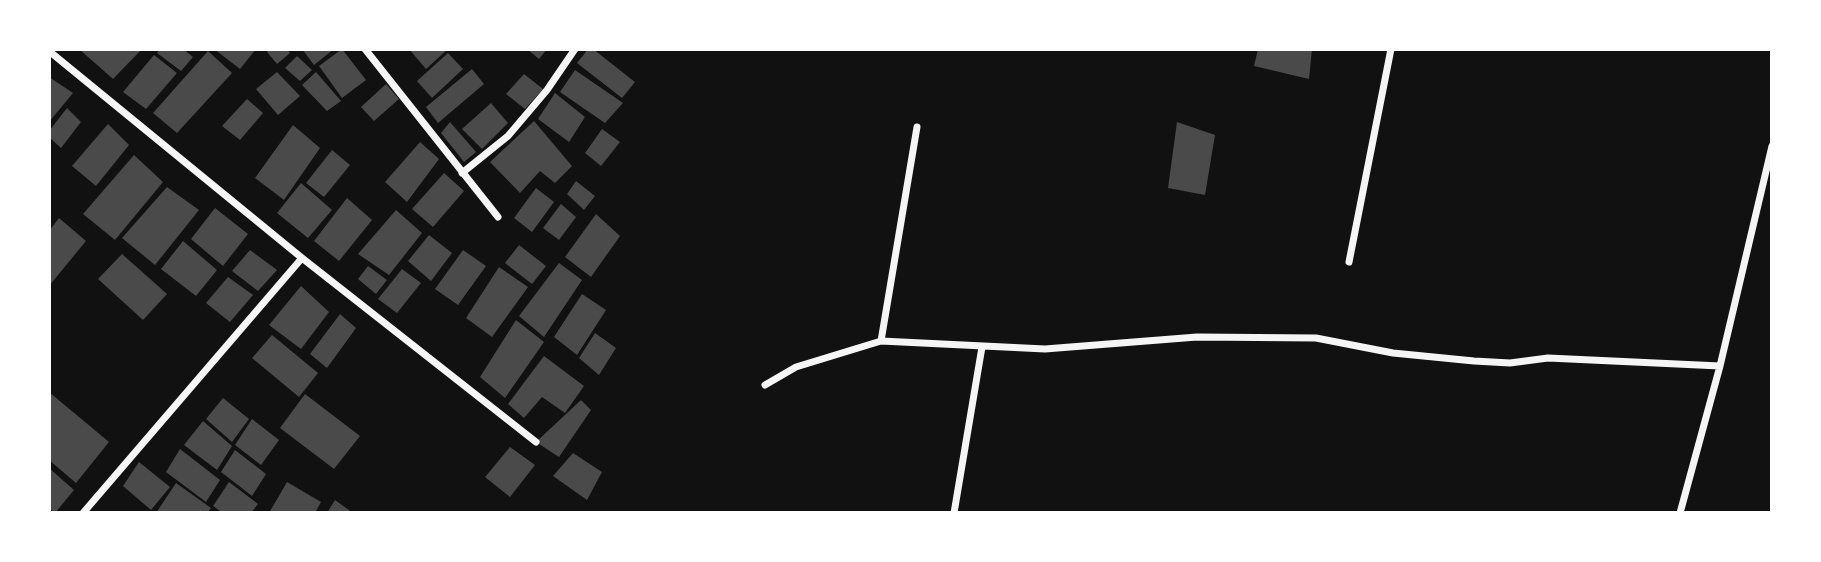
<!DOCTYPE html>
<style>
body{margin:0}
#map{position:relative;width:1821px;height:562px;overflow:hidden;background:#111;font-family:"Source Sans 3",sans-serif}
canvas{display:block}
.frame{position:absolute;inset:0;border:51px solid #fff;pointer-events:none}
</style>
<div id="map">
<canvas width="1821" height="562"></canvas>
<div class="frame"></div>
</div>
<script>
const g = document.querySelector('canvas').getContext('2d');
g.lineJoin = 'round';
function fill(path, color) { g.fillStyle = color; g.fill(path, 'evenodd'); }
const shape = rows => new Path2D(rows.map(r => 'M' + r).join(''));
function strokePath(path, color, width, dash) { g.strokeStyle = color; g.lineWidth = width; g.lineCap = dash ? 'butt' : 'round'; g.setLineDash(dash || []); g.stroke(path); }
fill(shape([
 [79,49,142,49,113,79],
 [160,49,183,49,193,57,181,71,157,53],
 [214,49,256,49,240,69],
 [270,49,287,49,290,53,277,64,267,52],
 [302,49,334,49,314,65],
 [342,49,366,80,342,98,319,66],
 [409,49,448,49,426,69],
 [527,49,547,49,539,59],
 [588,49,593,49,635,82,622,98,577,63],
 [1258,49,1312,49,1309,79,1254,66],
 [208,51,232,73,177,133,153,113],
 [448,53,463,69,432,98,417,81],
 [154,55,177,73,146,109,123,92],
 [297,56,312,70,300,81,285,68],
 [472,69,484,84,438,123,426,107],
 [575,70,623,103,605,123,560,92],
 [277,72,300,96,278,115,256,89],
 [316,72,341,101,327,111,302,85],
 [524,74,543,89,525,109,506,94],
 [49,77,73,93,49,122],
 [386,84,399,99,374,121,361,107],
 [555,93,585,117,569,142,538,119],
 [247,99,263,113,240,140,222,126],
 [491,103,508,123,482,149,462,129],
 [67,108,81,122,61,148,49,137,49,131],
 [534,121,572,166,555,183,540,171,520,193,490,162],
 [450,122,476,152,464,162,441,133],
 [1177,122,1215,135,1205,195,1168,188],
 [108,124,129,145,96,186,72,166],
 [293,125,320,148,284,200,255,178],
 [602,129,620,142,601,166,585,153],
 [420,142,439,159,407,202,385,182],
 [332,150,350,165,324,197,306,183],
 [134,155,163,182,115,240,83,214],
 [444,173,464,191,433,227,412,209],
 [576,181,595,196,584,210,567,194],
 [301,183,332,210,308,238,277,213],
 [167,187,199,210,155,265,122,238],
 [536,188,554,202,532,232,514,218],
 [347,198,372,220,339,261,314,241],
 [561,204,576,217,559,240,543,228],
 [215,208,248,234,223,266,191,239],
 [396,210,422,233,389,275,358,254],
 [596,214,620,236,591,277,565,257],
 [59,218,86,241,49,286,49,231],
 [429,235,452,253,431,281,408,261],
 [183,241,217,270,196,296,161,269],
 [519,245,546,266,532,284,505,263],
 [250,250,277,270,258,291,232,271],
 [463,250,486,266,458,305,435,289],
 [122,254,167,294,143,320,98,279],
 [559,263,582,280,544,337,519,316],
 [368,266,387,280,376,294,358,279],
 [499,267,528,287,492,337,466,318],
 [402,269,421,283,397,313,378,299],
 [228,277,253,295,230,322,206,303],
 [301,286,329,312,301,349,269,325],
 [582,294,606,310,577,355,554,337],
 [340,314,356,328,327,368,310,354],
 [516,320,544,342,505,398,480,377],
 [595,333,616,348,599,375,579,358],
 [272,335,318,373,299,397,252,358],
 [544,356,584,386,565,413,542,397,524,418,508,404],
 [49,392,109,442,76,483,49,460],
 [305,394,360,436,334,469,280,428],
 [223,398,249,419,232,442,206,419],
 [581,400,591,410,559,457,536,442],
 [252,419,279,440,261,465,235,445],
 [203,421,232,446,217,470,184,445],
 [510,447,535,465,510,497,485,477],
 [180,449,220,480,206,502,166,472],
 [235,450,266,474,252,496,221,472],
 [573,453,602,472,587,500,553,476],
 [139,462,170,487,151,510,123,486],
 [49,468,74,490,55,513,49,508],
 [229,482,258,504,251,513,223,513,213,506],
 [287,482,321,502,315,513,269,513],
 [176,483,211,508,207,513,156,513],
 [335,500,353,513,327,513]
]), '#4a4a4a');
strokePath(shape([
 [365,49,498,217],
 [49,51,302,258,536,442],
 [462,173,508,136,547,90,575,49],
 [1349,262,1391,49],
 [881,341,917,127],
 [765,385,796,367,881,341,1045,349,1197,337,1316,338,1393,353,1474,361,1510,363,1548,358,1720,366],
 [83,513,302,258],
 [954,513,982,347],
 [1680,513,1720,366,1772,146]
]), '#f5f5f5', 7);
</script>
